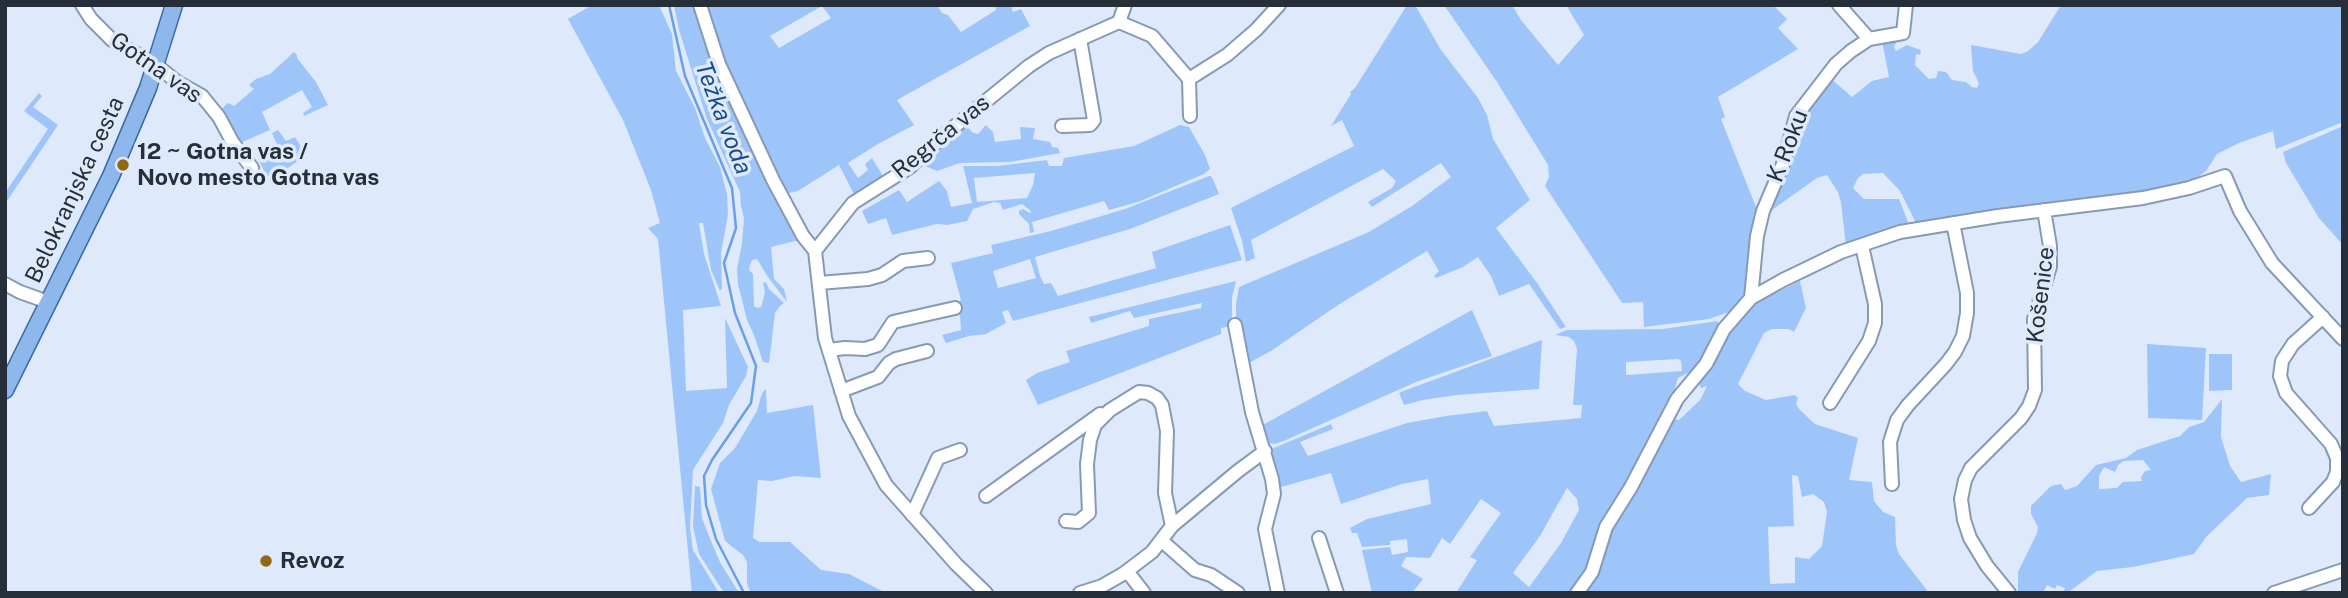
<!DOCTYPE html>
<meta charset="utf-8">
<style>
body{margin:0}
#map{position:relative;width:2348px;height:598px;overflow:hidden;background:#deeafb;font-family:"Public Sans",sans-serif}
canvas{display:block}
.frame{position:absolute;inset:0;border:7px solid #262e39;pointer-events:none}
</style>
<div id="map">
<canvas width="2348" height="598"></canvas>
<div class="frame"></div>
</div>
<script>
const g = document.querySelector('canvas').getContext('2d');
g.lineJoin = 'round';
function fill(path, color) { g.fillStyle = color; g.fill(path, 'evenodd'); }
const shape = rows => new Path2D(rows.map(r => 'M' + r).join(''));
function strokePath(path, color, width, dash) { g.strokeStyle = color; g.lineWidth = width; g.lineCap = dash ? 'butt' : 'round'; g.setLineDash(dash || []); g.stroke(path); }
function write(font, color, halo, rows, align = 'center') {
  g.font = font + ' "Public Sans",sans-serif'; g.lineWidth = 7; g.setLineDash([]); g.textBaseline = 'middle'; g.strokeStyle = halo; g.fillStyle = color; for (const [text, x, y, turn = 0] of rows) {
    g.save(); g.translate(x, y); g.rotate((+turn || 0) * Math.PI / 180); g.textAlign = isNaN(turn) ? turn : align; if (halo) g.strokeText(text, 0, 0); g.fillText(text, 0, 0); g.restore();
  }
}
fill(shape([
 [592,5,659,5,672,34,676,71,695,108,705,138,720,167,727,194,728,215,721,253,722,288,720,291,711,270,703,223,699,223,704,254,721,306,683,310,686,391,727,388,725,318,748,367,746,376,729,405,723,423,693,470,690,528,693,550,719,593,692,593,658,239,648,228,660,223,651,190,623,120,568,19],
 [674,5,697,5,799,240,771,247,774,279,784,289,787,302,768,277,757,259,752,260,750,265,749,270,753,274,754,306,757,308,761,307,765,293,763,283,766,282,769,289,784,303,780,306,775,313,769,363,763,362,754,335,747,320,738,284,737,269,742,244,744,218,741,206,740,192,707,119,679,30],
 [706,5,937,5,942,13,948,15,961,32,996,10,995,5,1011,5,1013,12,1021,9,1030,26,897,100,914,125,878,144,848,163,858,178,868,170,865,164,872,158,885,179,855,196,839,165,798,191,788,193,728,70,716,41],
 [822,6,831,18,779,48,770,36],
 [1407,5,1415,5,1441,50,1478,98,1487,115,1493,139,1530,200,1496,228,1537,283,1566,327,1560,329,1529,284,1499,296,1491,276,1478,257,1463,267,1436,278,1434,276,1439,271,1427,251,1338,305,1271,351,1243,366,1236,326,1236,304,1239,287,1369,232,1412,206,1451,177,1441,163,1372,207,1368,202,1392,188,1396,181,1383,169,1251,240,1255,258,1246,262,1242,241,1231,208,1354,146,1342,120,1331,126,1351,94,1350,92,1355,88],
 [1444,5,1512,5,1521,20,1558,65,1584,35,1566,5,1773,5,1787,19,1778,28,1798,49,1718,97,1725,117,1721,119,1758,212,1750,281,1743,298,1732,311,1709,319,1644,327,1643,302,1622,303,1545,186,1549,177,1548,165,1497,82],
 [2061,5,2343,5,2343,122,2276,149,2273,131,2239,143,2217,154,2206,171,2193,181,2166,190,1927,222,1916,223,1900,191,1883,173,1863,174,1858,178,1853,188,1864,199,1899,199,1908,222,1905,225,1846,246,1841,203,1838,192,1827,175,1817,178,1765,215,1801,112,1829,77,1852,97,1872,81,1889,77,1882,41,1898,39,1894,47,1896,51,1907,45,1921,50,1920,55,1916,54,1915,65,1929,79,1936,78,1938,71,1946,72,1952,80,1966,82,1972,87,1977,88,1979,83,1973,71,1971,45,2021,54,2028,51,2038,42],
 [294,52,297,55,297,58,316,82,328,105,304,116,303,113,312,107,302,90,262,112,270,130,240,143,219,111,228,103,234,106,254,89,249,85,256,79,270,74],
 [39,93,42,96,33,107,58,125,5,204,5,193,48,129,24,111],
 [986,125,993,132,995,142,1021,139,1020,127,1035,128,1033,139,1050,142,1052,147,1058,148,1060,153,1010,162,960,163,937,171,920,164,958,128,967,126,972,132,978,134],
 [1180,125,1189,127,1205,155,1210,169,1204,174,1138,202,1109,210,1104,201,1032,222,1034,232,1030,233,1029,224,1019,214,1019,211,1023,209,1030,213,1031,211,1022,204,1003,210,1000,203,994,202,973,209,967,221,947,225,937,224,892,235,886,218,868,224,862,211,899,190,907,202,939,181,947,191,951,207,972,203,963,166,997,166,1047,160,1049,166,1062,166,1064,158,1134,146],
 [1035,173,1033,185,1027,198,977,202,974,178],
 [2343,126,2343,245,2319,218,2286,163,2283,152],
 [278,130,286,141,295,137,306,155,277,176,267,176,258,159,279,149,272,133],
 [1209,176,1212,177,1219,194,1130,229,1035,257,1040,276,1044,284,1051,283,1058,296,1156,268,1152,252,1230,225,1242,260,1013,321,1008,310,1002,312,1006,323,986,334,969,336,946,343,942,335,961,330,959,302,961,300,951,263,993,253,991,245,1051,231,1125,209],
 [1030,259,1036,278,998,288,993,271],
 [1236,281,1232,297,1232,326,1221,328,1221,334,1038,405,1026,380,1037,373,1070,362,1066,351,1149,326,1149,319,1201,308,1202,303,1134,318,1130,311,1091,323,1089,317],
 [1800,281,1806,308,1794,332,1789,329,1772,329,1764,333,1738,384,1745,391,1766,400,1795,395,1798,398,1796,404,1800,410,1815,424,1858,438,1849,480,1872,482,1874,501,1883,512,1895,517,1896,545,1899,554,1929,593,1584,593,1616,520,1673,419,1679,420,1700,400,1707,386,1701,388,1699,383,1714,363,1734,326,1751,305],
 [1792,475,1798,476,1802,497,1813,494,1824,502,1827,512,1822,546,1809,559,1795,557,1795,583,1770,584,1768,527,1794,526],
 [1472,310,1492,356,1416,382,1286,440,1275,444,1268,443,1259,427],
 [1717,321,1719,324,1716,333,1698,364,1694,370,1678,378,1674,392,1592,565,1573,593,1456,593,1477,560,1470,557,1501,513,1481,499,1450,544,1442,538,1430,558,1406,557,1401,566,1423,579,1412,593,1406,591,1405,593,1372,593,1362,550,1390,547,1392,555,1408,552,1407,539,1390,541,1390,545,1362,547,1357,533,1352,533,1350,528,1367,519,1431,504,1428,479,1402,484,1341,504,1331,473,1274,489,1269,450,1331,424,1333,429,1300,442,1308,456,1407,423,1446,416,1487,411,1494,426,1581,418,1582,405,1573,405,1577,349,1574,341,1569,337,1555,335,1567,330,1663,329],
 [1678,359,1681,361,1682,371,1626,375,1626,362],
 [1567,488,1577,499,1579,510,1561,543,1529,587,1513,573,1540,536],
 [1542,340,1539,389,1457,395,1423,400,1404,405,1399,393,1406,390],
 [2147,344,2206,348,2202,420,2148,418],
 [2209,354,2232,354,2232,390,2209,391],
 [766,389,767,413,813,405,821,478,794,476,772,481,758,480,753,538,760,542,790,542,821,570,849,574,886,593,752,593,749,589,747,584,747,562,743,555,725,541,711,489,720,463,735,448,757,411,762,393],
 [2222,399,2221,437,2230,466,2241,482,2271,474,2269,495,2247,498,2207,536,2194,554,2133,567,2097,571,2070,591,2071,593,2063,593,2065,588,2057,585,2055,589,2047,585,2043,593,2018,593,2018,572,2037,533,2038,527,2031,514,2031,506,2051,486,2061,484,2065,490,2077,486,2096,465,2126,458,2137,450,2180,436,2189,427,2204,422],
 [2143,460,2151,470,2145,471,2141,477,2142,481,2123,482,2117,488,2099,489,2099,476,2104,467,2115,472,2118,465,2124,461],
 [695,486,700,487,702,518,711,541,720,562,739,593,724,593,699,554,693,526]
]), '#9ec5f9');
strokePath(shape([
 [669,5,685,76,732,188,736,228,724,263,735,313,756,366,751,403,712,460,704,476,706,505,716,539,744,593]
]), '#699fe8', 2.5);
const minor = shape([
 [82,5,91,19,112,40,156,65,177,82,202,96,219,117,233,143,252,168],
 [700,5,719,64,773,180,803,236,815,251,825,338,849,416,886,485,956,564,986,593],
 [1839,5,1869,39],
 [1906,5,1903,33,1869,39,1851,51,1836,64,1796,116,1783,164,1763,211,1757,236,1751,298,1783,280,1841,252,1900,232,1998,216,2143,198,2189,188,2225,176,2240,211,2272,263,2343,339],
 [1119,22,1125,5],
 [1189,79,1227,55,1256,30,1279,5],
 [1062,126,1090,125,1094,120,1080,39],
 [815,251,853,203,910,167,943,136,1029,66,1049,53,1119,22,1152,36,1189,79,1190,116],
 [819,283,868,279,882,275,903,261,928,258],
 [5,284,20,292,48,302],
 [1235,325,1252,412,1272,479,1274,494,1265,529,1278,593],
 [829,350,845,348,865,349,878,345,893,322,955,308],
 [841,391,878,377,889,363,896,359,927,351],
 [1830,403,1869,341,1875,323,1875,304,1862,246],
 [1892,484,1890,442,1897,420,1908,405,1946,364,1955,352,1963,336,1967,313,1967,293,1953,223],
 [986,496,1100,414],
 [2309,508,2333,482,2337,472,2337,458,2331,444,2286,393,2280,376,2282,361,2293,344,2323,317],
 [912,515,938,458,960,450],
 [1066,521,1078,522,1089,513,1087,464,1090,440,1095,425,1110,410,1139,392,1148,393,1157,398,1162,405,1167,431,1165,493,1172,526],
 [1319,538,1337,593],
 [1162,541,1195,570,1211,575,1238,593],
 [1127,571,1144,593],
 [1080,593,1102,586,1123,574,1152,552,1172,526,1238,471,1265,451],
 [1577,593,1592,572,1606,527,1631,487,1677,399,1706,364,1724,329,1751,298],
 [2009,593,1987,566,1970,538,1964,520,1961,499,1965,480,1971,468,2021,418,2029,406,2035,390,2034,319,2050,267,2050,246,2044,210],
 [2274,593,2343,570]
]);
const major = shape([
 [5,390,111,176,148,88,174,5]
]);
strokePath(minor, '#879ab4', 16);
strokePath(major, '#3868a6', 19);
strokePath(minor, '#fff', 12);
strokePath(major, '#8eb7ec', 16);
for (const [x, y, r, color] of [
 [123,165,7,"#936612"],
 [266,561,7,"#936612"]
]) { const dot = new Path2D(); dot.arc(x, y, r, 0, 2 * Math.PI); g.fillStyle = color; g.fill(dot); strokePath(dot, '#deeafb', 2.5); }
write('23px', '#262e39', '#deeafb', [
 ["Gotna vas",156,68,35],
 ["Regrča vas",941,137,-39],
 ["K Roku",1788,146,-69],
 ["Belokranjska cesta",75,190,-65],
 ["Košenice",2041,295,-83]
]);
write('bold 23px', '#262e39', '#deeafb', [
 ["12 ~ Gotna vas /",137,152],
 ["Novo mesto Gotna vas",137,178],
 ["Revoz",280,561]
], 'left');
write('italic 24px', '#164b8c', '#deeafb', [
 ["Težka voda",723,118,69]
]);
</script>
